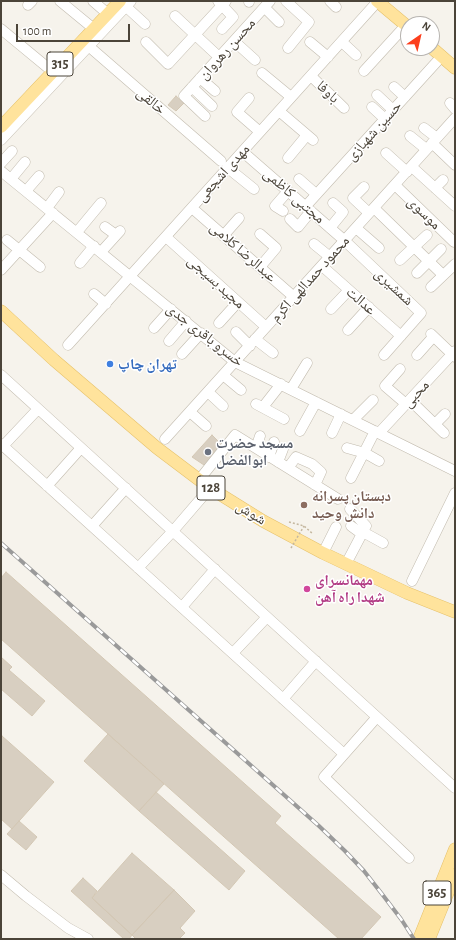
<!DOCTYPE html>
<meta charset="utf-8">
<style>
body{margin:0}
#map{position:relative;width:456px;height:940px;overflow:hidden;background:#f6f3ec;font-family:"Alegreya Sans",sans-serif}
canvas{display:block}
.frame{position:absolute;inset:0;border:2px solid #4b4439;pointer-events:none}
.north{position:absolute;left:400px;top:16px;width:40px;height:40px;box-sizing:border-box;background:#fff;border:1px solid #b7b4b0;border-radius:50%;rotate:34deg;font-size:11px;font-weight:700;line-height:16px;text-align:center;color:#4b4439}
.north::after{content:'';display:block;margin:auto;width:14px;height:18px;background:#fc3f1d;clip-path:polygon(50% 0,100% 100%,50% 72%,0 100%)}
.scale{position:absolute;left:16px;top:24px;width:114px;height:18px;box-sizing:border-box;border:2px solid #4b4439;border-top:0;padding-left:5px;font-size:12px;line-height:14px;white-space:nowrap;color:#4b4439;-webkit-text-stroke:3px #fff;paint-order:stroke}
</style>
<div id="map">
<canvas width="456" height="940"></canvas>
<div class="frame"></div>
<div class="north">N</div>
<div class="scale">100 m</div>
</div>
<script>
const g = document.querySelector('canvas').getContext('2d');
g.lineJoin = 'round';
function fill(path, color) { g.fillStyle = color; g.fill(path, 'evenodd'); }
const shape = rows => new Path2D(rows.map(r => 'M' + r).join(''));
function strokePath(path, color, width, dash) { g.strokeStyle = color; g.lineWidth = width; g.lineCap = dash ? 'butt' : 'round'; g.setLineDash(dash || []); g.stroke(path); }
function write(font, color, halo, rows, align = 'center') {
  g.font = font + ' "Alegreya Sans","Noto Naskh Arabic",sans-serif'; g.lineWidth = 3; g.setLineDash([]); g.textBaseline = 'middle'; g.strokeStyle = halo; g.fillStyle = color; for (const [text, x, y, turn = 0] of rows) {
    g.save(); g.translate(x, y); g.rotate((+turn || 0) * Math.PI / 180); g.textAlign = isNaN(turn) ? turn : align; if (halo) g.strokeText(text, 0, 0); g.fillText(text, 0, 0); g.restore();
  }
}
const building = shape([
 [176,96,184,103,176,111,168,105,176,96],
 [212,435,224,447,207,467,192,457,212,435],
 [6,572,281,816,275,823,381,917,361,939,339,939,1,639,1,578,6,572],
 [1,657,12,667,9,670,45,701,32,716,1,689,1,657],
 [108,734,164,784,139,811,84,761,108,734],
 [2,736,54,782,12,829,1,819,1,737,2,736],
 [156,792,245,871,229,890,139,811,156,792],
 [19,821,37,837,26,850,7,834,19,821],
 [132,853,174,890,132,935,92,898,132,853],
 [83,878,97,891,92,898,132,935,129,939,124,939,71,891,83,878],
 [174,890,195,911,180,928,185,933,179,939,136,939,132,935,174,890]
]);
fill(building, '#d8cfc1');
strokePath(building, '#d3c7b4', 1);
const minor = shape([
 [60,1,94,29],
 [93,1,108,14],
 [218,1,233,17,222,29],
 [249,1,249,2],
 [286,1,309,22,288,48],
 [330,1,336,7],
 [122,3,145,24],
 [28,5,32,1],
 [265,8,279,22],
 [175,16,219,57],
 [1,29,53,72],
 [234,41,255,60],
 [146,42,168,64,226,1],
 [310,42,328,57],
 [342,42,356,55],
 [85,43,221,161],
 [364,71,406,25],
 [262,73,291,97],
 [311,76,344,108],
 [200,78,215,91],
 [192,87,212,106],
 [394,87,405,97],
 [377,95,393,110],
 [249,98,237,112,260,132],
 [450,103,455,109],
 [372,107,385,119],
 [279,111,313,140],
 [205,116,184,96,270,1],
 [424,128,437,138],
 [410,136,426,149],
 [1,140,131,1],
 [432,143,455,165],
 [243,152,345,241,421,313,384,355],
 [386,153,407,172],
 [288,158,307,135],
 [1,163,12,151],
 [412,167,455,206],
 [228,168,254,189],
 [1,171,235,362,455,471],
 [11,179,25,162],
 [299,179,316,194],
 [395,185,454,242],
 [364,187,353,198,369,213],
 [435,188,443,180],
 [26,191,39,176],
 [305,207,442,56],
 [47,208,59,192],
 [192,208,294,297],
 [374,208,443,275],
 [283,211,275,206,288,191],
 [290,219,298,227,311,211],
 [105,227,116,235],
 [330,228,343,212,333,203],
 [356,228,379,248],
 [77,232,101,203],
 [260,234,276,248,260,267],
 [223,236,239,218],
 [166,237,266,327],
 [7,240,40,267],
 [314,244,330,257],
 [101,252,120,231],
 [400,260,427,235],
 [80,263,94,246],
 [322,266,401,336],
 [1,270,53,213],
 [417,273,441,249],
 [431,287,455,264],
 [94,294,106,304],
 [331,309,349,290],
 [219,323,238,302],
 [154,328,171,309],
 [348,330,369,307],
 [236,332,250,346],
 [431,334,455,357],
 [255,339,273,353],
 [169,341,186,321],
 [68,345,378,1],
 [182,354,201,333],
 [417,355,433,337],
 [400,369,385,386,406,404],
 [1,375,377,717,324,777,409,858],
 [223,375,241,390],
 [291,389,307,363],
 [208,392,223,406],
 [410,400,444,433],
 [256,404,284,419],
 [263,407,281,384],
 [190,412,206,426],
 [353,420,373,400],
 [435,424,445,414],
 [300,431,316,402],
 [332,433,341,414],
 [379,433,455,351],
 [165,439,455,118],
 [1,444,344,754],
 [3,446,38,409],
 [256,448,260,436],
 [347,448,365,453,379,461],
 [269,457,274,442],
 [278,462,283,449],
 [288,468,296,457,312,464,321,472,315,485],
 [351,478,375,431],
 [199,480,235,435,338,499],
 [47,486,81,448],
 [92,526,126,488],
 [351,526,362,534],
 [363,532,383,543],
 [323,553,336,527],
 [346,564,366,526,350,509],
 [138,568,173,531,210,488],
 [412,581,455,493],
 [182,607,215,569],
 [233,653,267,617],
 [283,699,316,661],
 [377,717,455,788],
 [1,875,26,896,68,928,88,939]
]);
const major = shape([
 [377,1,408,27],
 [432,48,455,68],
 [1,127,120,1],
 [1,311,54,360,157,448,210,488,263,521,323,553,407,593,455,612],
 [419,939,455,849],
 [429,939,455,875]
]);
strokePath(minor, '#c2bbae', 11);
strokePath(major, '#e6c16a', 13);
strokePath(shape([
 [289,522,304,526,313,534]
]), '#c4b79f', 1.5, [2, 2]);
strokePath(minor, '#fff', 10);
strokePath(major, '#ffe39c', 12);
const rail = shape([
 [1,543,319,826,345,851,364,871,382,894,401,919,414,939]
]);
strokePath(rail, '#9a9a9a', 4);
strokePath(rail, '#fff', 2.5, [8]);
strokePath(shape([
 [291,548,304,526]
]), '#c4b79f', 1.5, [2, 2]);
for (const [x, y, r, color] of [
 [110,364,4,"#3f7fe0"],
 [208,452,4,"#6b7280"],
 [304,505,4,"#8d6e63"],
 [307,589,4,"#d1479c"]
]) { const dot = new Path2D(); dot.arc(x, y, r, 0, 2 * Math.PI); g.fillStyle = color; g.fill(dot); strokePath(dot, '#fff', 1.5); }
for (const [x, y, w] of [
 [60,64,26],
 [211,488,28],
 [437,893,28]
]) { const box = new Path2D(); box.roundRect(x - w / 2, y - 12, w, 24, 3); g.fillStyle = '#fff'; g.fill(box); strokePath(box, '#4b4439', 1); }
write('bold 14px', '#4b4439', null, [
 ["315",60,64],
 ["128",211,488],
 ["365",437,893]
]);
write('15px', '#4b4439', '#fff', [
 ["محسن رهروان",227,49,-48],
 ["باوفا",328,92,43],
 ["خالقی",151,101,41],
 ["حسین شهبازی",374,131,-48],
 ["مهدی اشجعی",223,173,-48],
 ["مجتبی کاظمی",294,196,41],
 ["موسوی",424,213,44],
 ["عبدالرضا کلامی",243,252,41],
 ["محمود حمدالهی اکرم",310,279,-48],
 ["مجید بسیجی",216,282,42],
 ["شمشیری",394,287,43],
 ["عدالت",361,301,41],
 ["خسرو باقری جدی",205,335,38],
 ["محبی",416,394,-47],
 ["شوش",251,513,31]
]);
write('bold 15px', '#366cbe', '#fff', [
 ["تهران چاپ",118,364]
], 'left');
write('bold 15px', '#5b616d', '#fff', [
 ["مسجد حضرت",216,443],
 ["ابوالفضل",216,460]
], 'left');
write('bold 15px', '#785e54', '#fff', [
 ["دبستان پسرانه",312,496],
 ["دانش وحید",312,513]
], 'left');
write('bold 15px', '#b23c85', '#fff', [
 ["مهمانسرای",315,580],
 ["شهدا راه آهن",315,597]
], 'left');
</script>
